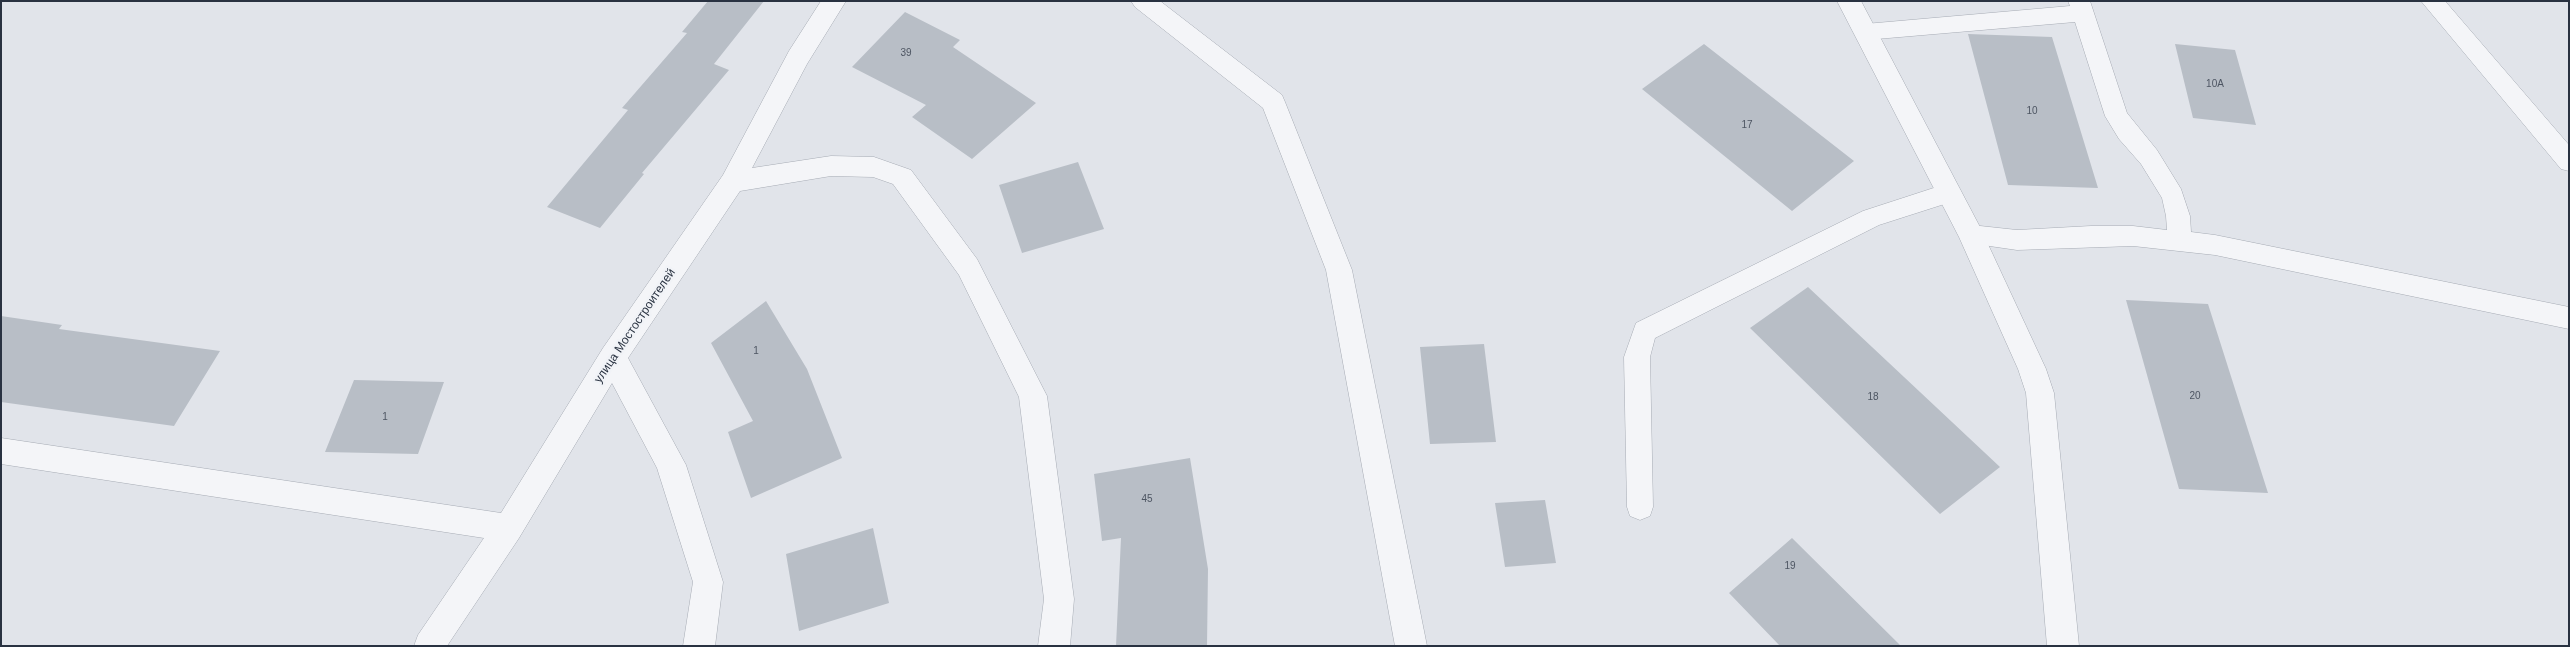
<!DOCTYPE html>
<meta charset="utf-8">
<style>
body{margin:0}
#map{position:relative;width:2570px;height:647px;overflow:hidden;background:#e1e4ea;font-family:Helvetica,sans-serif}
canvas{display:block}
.frame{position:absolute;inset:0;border:2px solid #293241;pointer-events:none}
</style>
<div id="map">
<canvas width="2570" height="647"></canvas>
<div class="frame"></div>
</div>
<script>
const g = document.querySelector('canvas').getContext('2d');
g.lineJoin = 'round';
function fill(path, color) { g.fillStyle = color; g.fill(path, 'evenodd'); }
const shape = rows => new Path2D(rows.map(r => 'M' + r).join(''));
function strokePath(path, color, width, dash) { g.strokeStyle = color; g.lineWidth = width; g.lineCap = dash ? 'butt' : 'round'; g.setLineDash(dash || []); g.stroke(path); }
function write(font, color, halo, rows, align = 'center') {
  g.font = font + ' Helvetica,sans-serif'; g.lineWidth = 5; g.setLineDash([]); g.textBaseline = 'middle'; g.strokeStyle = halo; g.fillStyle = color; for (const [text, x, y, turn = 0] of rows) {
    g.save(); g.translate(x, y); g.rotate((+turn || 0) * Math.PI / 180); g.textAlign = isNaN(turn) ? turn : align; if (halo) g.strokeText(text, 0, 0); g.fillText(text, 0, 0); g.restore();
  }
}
fill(shape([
 [708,1,764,1,714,64,729,70,642,173,644,174,600,228,547,207,628,110,622,108,687,33,682,32],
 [905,12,960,40,953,47,1036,103,972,159,912,117,926,105,852,67],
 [1968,34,2052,37,2098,188,2008,185],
 [1704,44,1854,161,1792,211,1642,89],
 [2175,44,2235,50,2256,125,2193,118],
 [1078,162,1104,229,1022,253,999,185],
 [1808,287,2000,467,1940,514,1750,328],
 [2126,300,2208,304,2268,493,2179,489],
 [766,301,807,369,842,458,751,498,728,432,753,421,711,343],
 [1,316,62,325,59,329,220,351,174,426,1,402],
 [1484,344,1496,442,1430,444,1420,347],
 [354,380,444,382,418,454,325,452],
 [1190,458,1208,569,1207,646,1116,646,1121,538,1102,541,1094,474],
 [1545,500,1556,563,1505,567,1495,503],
 [873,528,889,603,799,631,786,554],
 [1792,538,1901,646,1780,646,1729,593]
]), '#b8bec6');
const lane = shape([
 [2068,1,2090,1,2127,113,2157,150,2181,189,2190,216,2191,232,2215,235,2569,307,2569,329,2215,255,2133,246,2017,250,1962,242,1959,235,1962,228,1971,225,2017,230,2091,226,2133,226,2167,230,2166,216,2162,198,2141,164,2119,139,2105,116,2075,22,1865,40,1857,38,1854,32,1857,26,1865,24,2070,6,2068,1],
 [2421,1,2445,1,2569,145,2569,171,2561,169,2421,1],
 [1949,183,1957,186,1961,193,1957,200,1879,225,1655,338,1650,357,1653,507,1650,516,1640,520,1630,516,1627,507,1624,357,1636,323,1863,211,1949,183]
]);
const street = shape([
 [821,1,846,1,807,64,752,168,831,156,874,157,911,170,977,259,1047,396,1074,599,1070,646,1038,646,1044,599,1019,397,959,275,893,184,873,177,831,176,740,191,628,358,686,465,723,582,715,646,683,646,693,582,657,468,612,383,519,538,447,646,414,646,418,635,484,538,1,464,1,438,501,513,603,348,723,175,789,51,821,1],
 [1131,1,1160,1,1282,95,1285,102,1352,270,1427,646,1395,646,1326,270,1263,108,1135,7,1131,1],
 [1837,1,1861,1,1980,227,2046,369,2054,393,2079,646,2047,646,2026,393,2018,369,1959,237,1837,1]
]);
strokePath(lane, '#a6abb4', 1);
strokePath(street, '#a6abb4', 1);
fill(lane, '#f4f5f8');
fill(street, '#f4f5f8');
write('10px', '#4d5562', null, [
 ["39",906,53],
 ["10А",2215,84],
 ["10",2032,111],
 ["17",1747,125],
 ["1",756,351],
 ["20",2195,396],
 ["18",1873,397],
 ["1",385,417],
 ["45",1147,499],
 ["19",1790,566]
]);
write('12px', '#293241', '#f1f3f7', [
 ["улица Мостостроителей",635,326,-56]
]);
</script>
